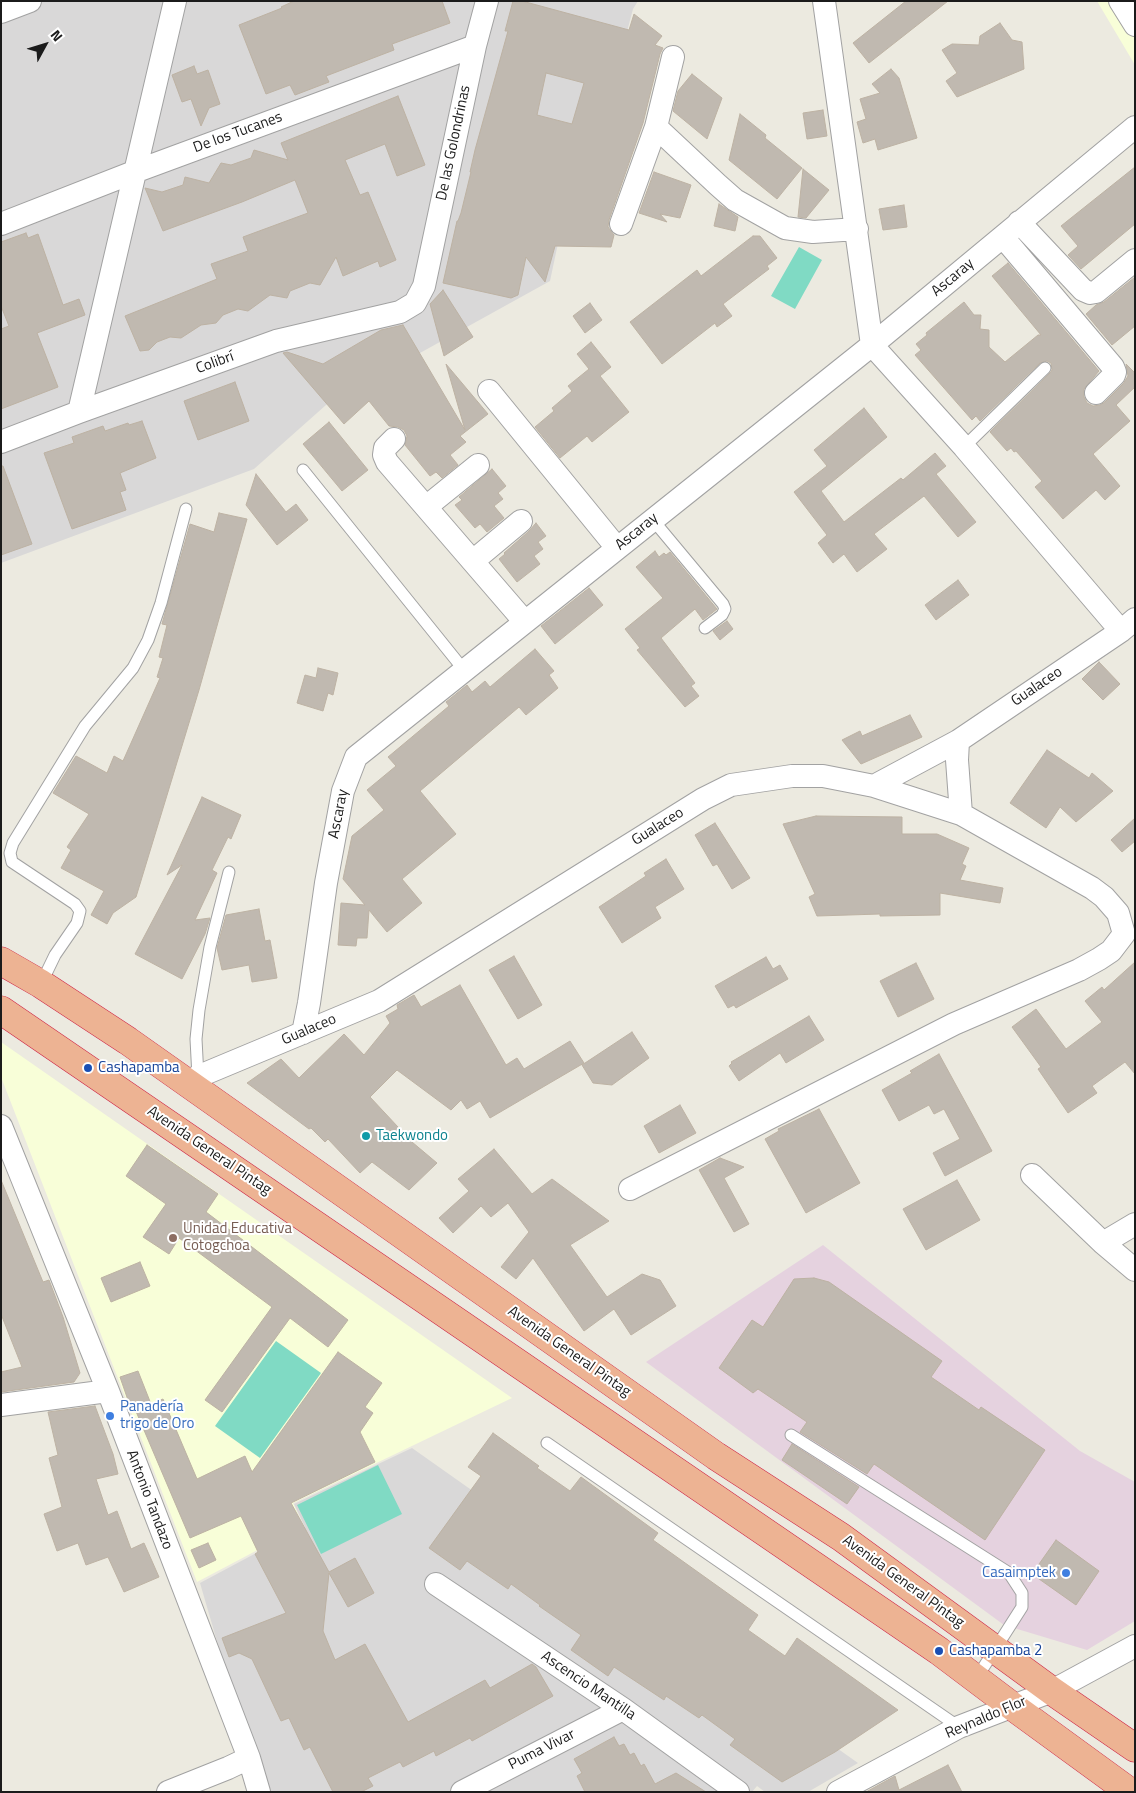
<!DOCTYPE html>
<meta charset="utf-8">
<style>
body{margin:0}
#map{position:relative;width:1136px;height:1793px;overflow:hidden;background:#eceae0;font-family:"Titillium Web",sans-serif}
canvas{display:block}
.frame{position:absolute;inset:0;border:2px solid #1b1b1b;pointer-events:none}
.north{position:absolute;left:20px;top:20px;width:50px;height:50px;-webkit-text-stroke:4px #fff;paint-order:stroke;rotate:51deg;font-size:14px;font-weight:700;line-height:20px;text-align:center;color:#1b1b1b}
.north::after{content:'';display:block;margin:auto;width:18px;height:22px;background:#1b1b1b;clip-path:polygon(50% 0,100% 100%,50% 72%,0 100%)}
</style>
<div id="map">
<canvas width="1136" height="1793"></canvas>
<div class="frame"></div>
<div class="north">N</div>
</div>
<script>
const g = document.querySelector('canvas').getContext('2d');
g.lineJoin = 'round';
function fill(path, color) { g.fillStyle = color; g.fill(path, 'evenodd'); }
const shape = rows => new Path2D(rows.map(r => 'M' + r).join(''));
function strokePath(path, color, width, dash) { g.strokeStyle = color; g.lineWidth = width; g.lineCap = dash ? 'butt' : 'round'; g.setLineDash(dash || []); g.stroke(path); }
function write(font, color, halo, rows, align = 'center') {
  g.font = font + ' "Titillium Web",sans-serif'; g.lineWidth = 4; g.setLineDash([]); g.textBaseline = 'middle'; g.strokeStyle = halo; g.fillStyle = color; for (const [text, x, y, turn = 0] of rows) {
    g.save(); g.translate(x, y); g.rotate((+turn || 0) * Math.PI / 180); g.textAlign = isNaN(turn) ? turn : align; if (halo) g.strokeText(text, 0, 0); g.fillText(text, 0, 0); g.restore();
  }
}
fill(shape([
 [1,1,638,1,633,9,613,84,583,168,557,248,550,281,326,405,254,469,1,563],
 [412,1448,858,1763,808,1792,765,1792,757,1786,752,1792,261,1792,200,1583,305,1527,294,1504]
]), '#d9d8d8');
fill(shape([
 [823,1245,1080,1451,1135,1482,1135,1621,1087,1650,1004,1625,646,1362]
]), '#e5d2df');
fill(shape([
 [1097,1,1135,1,1135,65],
 [1,1042,512,1398,293,1503,303,1526,197,1582,1,1077]
]), '#f8fed8');
fill(shape([
 [799,247,822,260,795,309,771,296],
 [276,1341,321,1373,260,1458,215,1426],
 [378,1465,402,1514,321,1554,297,1505]
]), '#80dac4');
const building = shape([
 [294,1,442,1,450,23,392,44,394,50,326,76,329,82,295,95,290,85,266,94,239,25,282,8,281,7,294,1],
 [513,1,522,1,629,30,634,14,662,36,655,45,663,48,660,54,643,123,609,220,608,227,614,235,611,247,555,246,545,282,526,257,518,295,511,298,443,283,457,221,458,221,461,213,471,172,470,172,475,150,508,31,505,31,513,1],
 [546,73,584,83,572,124,537,115,546,73],
 [906,1,948,1,869,63,853,43,906,1],
 [1000,23,1012,40,1022,42,1024,69,957,97,946,81,957,73,942,50,952,44,979,45,980,36,1000,23],
 [194,66,197,74,208,70,220,104,209,108,201,126,191,99,182,102,172,75,194,66],
 [891,69,899,78,917,138,878,150,875,139,863,143,857,122,866,119,860,99,880,93,872,84,891,69],
 [692,74,722,98,707,139,673,111,678,91,692,74],
 [398,96,425,165,397,176,385,144,345,160,360,195,368,192,396,260,380,267,378,261,343,276,336,257,320,285,310,283,290,291,287,298,270,295,248,311,238,309,223,315,216,323,201,325,181,338,170,337,157,342,149,350,140,351,125,316,217,279,211,264,248,251,243,237,308,213,295,180,242,202,163,231,145,188,162,192,183,185,185,177,209,183,221,163,231,165,251,158,254,150,288,160,281,143,398,96],
 [823,110,827,136,807,139,803,113,823,110],
 [740,114,766,135,765,138,802,168,777,199,729,160,740,114],
 [1135,167,1135,224,1081,269,1068,255,1078,246,1061,226,1135,167],
 [803,169,829,190,806,218,798,217,803,169],
 [654,172,691,185,680,218,660,214,667,222,639,213,654,172],
 [719,204,738,217,735,231,714,226,719,204],
 [904,205,907,227,883,230,879,209,904,205],
 [26,233,28,238,38,234,63,305,79,299,85,315,37,333,58,387,1,409,1,329,9,326,1,306,1,242,26,233],
 [753,236,760,236,777,258,767,266,769,269,723,304,732,316,717,327,715,323,662,364,630,322,697,270,701,276,753,236],
 [1008,263,1099,371,1084,389,1084,397,1087,403,1093,406,1100,405,1105,402,1123,384,1128,376,1126,364,1135,373,1135,387,1116,405,1130,421,1093,454,1120,486,1105,500,1096,490,1063,519,1035,487,1042,481,1016,451,1014,452,1011,448,1007,451,990,432,1050,373,1052,370,1051,363,1047,361,1040,363,980,421,976,416,972,420,915,355,921,350,916,344,927,335,926,333,964,302,974,315,981,315,980,329,989,330,989,347,1005,362,1038,335,1041,335,992,276,1008,263],
 [1135,277,1135,326,1112,345,1086,314,1096,305,1104,302,1135,277],
 [443,290,473,337,444,356,430,304,443,290],
 [590,303,602,320,585,333,573,316,590,303],
 [403,325,465,430,446,364,488,414,460,436,466,442,450,455,458,465,442,478,436,472,430,476,405,445,407,436,404,430,398,427,389,426,369,401,344,424,283,353,287,352,323,364,381,330,403,325],
 [591,342,611,367,600,376,629,412,592,442,587,436,560,458,535,427,554,411,552,408,572,391,568,386,589,369,577,354,591,342],
 [235,382,249,421,198,440,184,401,235,382],
 [864,408,887,437,821,491,844,522,901,478,903,480,935,453,946,466,936,474,976,522,958,537,924,496,874,534,887,549,857,572,844,554,833,563,818,543,827,535,794,492,827,466,814,450,864,408],
 [142,421,156,458,120,473,126,490,120,492,126,510,72,529,44,453,74,443,72,437,103,426,105,431,128,423,129,425,142,421],
 [329,422,368,470,342,491,303,444,329,422],
 [1,466,3,466,32,544,1,555,1,466],
 [492,469,506,486,498,493,503,499,494,506,504,518,487,532,480,524,475,528,455,505,462,500,459,497,492,469],
 [256,474,286,512,296,504,308,520,277,545,246,505,256,474],
 [219,513,247,519,199,690,136,897,113,913,107,924,91,915,104,891,61,868,71,850,67,847,89,814,53,793,76,756,107,773,114,756,123,761,160,678,157,677,163,658,159,657,167,625,162,624,190,524,214,532,219,513],
 [536,523,546,536,538,542,543,549,534,556,540,564,517,582,499,559,505,554,504,553,529,531,536,523],
 [655,551,659,557,664,553,666,555,670,552,717,609,703,620,695,609,661,638,695,683,691,686,699,696,685,707,637,650,640,648,625,629,663,598,636,567,655,551],
 [958,580,969,595,936,620,925,605,958,580],
 [589,588,603,605,555,644,541,626,589,588],
 [727,621,733,629,720,640,713,631,727,621],
 [535,649,554,671,549,675,558,688,526,715,519,707,420,791,456,834,402,879,422,903,387,932,369,910,367,938,357,938,356,946,338,945,341,903,365,905,343,879,352,836,384,810,367,790,396,766,388,757,449,706,446,702,467,685,472,692,485,681,490,687,535,649],
 [1099,662,1120,684,1103,700,1082,679,1099,662],
 [318,668,338,673,333,695,328,693,323,711,297,703,305,675,316,678,318,668],
 [910,715,922,737,861,764,842,740,860,731,862,736,910,715],
 [1047,750,1089,778,1092,773,1113,791,1076,822,1060,807,1046,828,1010,803,1047,750],
 [202,797,241,815,231,839,228,837,212,870,217,873,195,920,210,918,205,934,182,979,135,954,182,865,167,875,202,797],
 [816,816,902,817,902,834,937,834,969,848,962,864,966,866,960,880,1003,888,1000,903,940,893,940,915,880,916,880,914,817,916,809,897,815,894,783,824,816,816],
 [1135,818,1135,841,1122,852,1111,840,1135,818],
 [715,823,750,878,732,889,717,864,713,866,695,835,715,823],
 [666,859,684,889,655,907,661,918,622,943,599,907,646,876,644,873,666,859],
 [259,909,265,941,270,940,277,978,252,982,249,965,222,970,217,948,226,915,259,909],
 [514,956,542,1005,518,1019,489,970,514,956],
 [766,957,773,969,780,965,788,979,736,1008,734,1005,728,1008,715,986,766,957],
 [1135,962,1135,1074,1125,1062,1092,1086,1097,1093,1068,1113,1038,1069,1041,1067,1012,1027,1036,1009,1066,1049,1102,1022,1085,1001,1102,987,1104,990,1135,962],
 [916,963,934,999,898,1017,880,981,916,963],
 [460,985,506,1065,517,1058,524,1069,570,1041,584,1063,490,1118,480,1101,467,1109,461,1100,451,1110,397,1070,370,1097,412,1142,437,1163,409,1190,372,1162,360,1173,328,1139,325,1142,311,1128,309,1129,247,1083,281,1059,299,1078,344,1034,364,1055,390,1023,386,1016,398,1009,397,1005,414,995,421,1007,460,985],
 [809,1016,824,1040,786,1063,780,1053,739,1081,729,1066,732,1063,731,1062,809,1016],
 [632,1032,649,1058,612,1085,593,1083,582,1065,632,1032],
 [939,1054,992,1151,945,1176,933,1153,960,1139,944,1109,934,1114,929,1105,899,1121,882,1090,912,1073,910,1071,939,1054],
 [680,1105,696,1133,659,1153,644,1126,680,1105],
 [819,1109,860,1183,806,1213,765,1139,779,1131,778,1129,819,1109],
 [147,1145,218,1194,206,1212,348,1320,328,1347,290,1318,222,1412,205,1400,272,1307,179,1238,169,1254,143,1237,166,1204,126,1176,147,1145],
 [494,1149,532,1194,552,1179,609,1221,570,1245,607,1297,642,1274,660,1280,676,1306,631,1335,614,1309,584,1331,533,1258,516,1279,501,1267,529,1232,508,1203,491,1217,481,1206,453,1233,439,1218,469,1191,458,1179,494,1149],
 [720,1158,744,1167,724,1178,749,1224,734,1232,699,1170,720,1158],
 [1,1180,43,1282,49,1280,63,1317,80,1373,74,1382,1,1392,1,1372,22,1367,1,1314,1,1180],
 [957,1180,980,1220,926,1250,903,1209,957,1180],
 [140,1262,150,1286,111,1302,101,1278,140,1262],
 [814,1278,829,1282,942,1361,931,1377,979,1410,981,1407,1045,1450,985,1540,874,1464,867,1474,800,1432,807,1422,758,1389,753,1393,719,1368,752,1320,763,1327,794,1279,814,1278],
 [338,1352,382,1383,365,1407,373,1413,360,1432,375,1462,291,1503,329,1572,355,1558,374,1593,348,1607,329,1573,323,1631,335,1660,365,1644,408,1722,485,1680,490,1688,532,1664,536,1667,553,1696,472,1741,470,1738,436,1756,434,1751,403,1767,400,1762,368,1778,373,1786,361,1792,333,1792,310,1747,304,1750,289,1718,281,1721,252,1659,239,1653,229,1657,222,1638,286,1613,255,1554,258,1552,241,1516,190,1538,132,1402,129,1403,120,1377,138,1371,151,1404,163,1399,197,1479,245,1456,252,1472,338,1352],
 [95,1406,113,1454,118,1474,96,1479,108,1515,117,1511,131,1549,144,1543,159,1577,124,1592,108,1557,86,1565,78,1543,57,1551,44,1514,62,1507,49,1458,58,1455,48,1412,95,1406],
 [493,1433,539,1466,537,1468,570,1491,581,1477,658,1533,653,1540,758,1615,748,1630,785,1656,797,1638,898,1710,835,1752,782,1782,730,1745,735,1739,702,1715,699,1718,666,1696,664,1700,614,1667,608,1676,571,1650,581,1635,539,1606,540,1605,511,1584,508,1589,467,1561,460,1570,429,1548,481,1476,468,1467,493,1433],
 [792,1444,859,1487,847,1504,782,1460,792,1444],
 [1056,1540,1099,1571,1076,1605,1032,1574,1056,1540],
 [208,1543,216,1560,199,1568,191,1550,208,1543],
 [614,1737,619,1746,624,1744,630,1755,634,1753,641,1766,644,1764,655,1784,676,1773,706,1792,585,1792,577,1776,582,1773,574,1759,614,1737],
 [948,1765,962,1792,866,1792,895,1776,899,1790,948,1765]
]);
fill(building, '#c0b9b0');
strokePath(building, '#bdb2a3', 1);
const service = shape([
 [964,447,1045,368],
 [303,470,464,670],
 [653,520,723,604,725,609,722,615,705,628],
 [41,984,55,955,77,923,80,911,75,904,12,862,10,853,13,843,85,726,133,668,148,640,161,603,186,509],
 [198,1077,196,1039,199,1010,210,947,229,872],
 [791,1435,1009,1573,1022,1593,1022,1607,976,1679],
 [547,1443,959,1727]
]);
const minor = shape([
 [824,1,872,345,964,447,1121,631],
 [1120,1,1135,25],
 [1,12,30,1],
 [656,127,718,185,735,200,785,228,813,232,857,229],
 [1019,222,1083,290,1090,293,1096,292,1135,260],
 [1,224,134,172,475,46],
 [621,224,656,127,673,57],
 [1003,237,1113,367,1115,372,1114,375,1096,393],
 [489,391,617,548],
 [79,412,175,1],
 [394,439,385,448,384,455,387,462,525,622],
 [1,442,79,412,276,341,400,312,415,303,424,286,475,46,487,1],
 [426,507,478,465],
 [473,561,521,521],
 [958,741,957,760,961,814],
 [874,786,958,741,1121,631,1135,619],
 [303,1033,309,1003,326,883,343,791,356,757,872,345,1135,127],
 [185,1082,379,1001,703,799,731,785,792,776,823,776,874,786,961,814,1092,888,1104,897,1118,913,1124,934,1111,951,1099,959,1079,970,954,1024,630,1189],
 [1,1126,108,1391,249,1758,259,1792],
 [1032,1175,1103,1243,1135,1270],
 [1103,1243,1135,1224],
 [1,1405,108,1391],
 [436,1584,623,1709,738,1792],
 [168,1792,228,1768,249,1758],
 [462,1792,623,1709],
 [838,1792,959,1727,1052,1691,1135,1646]
]);
const trunk = shape([
 [1,961,41,984,128,1041,716,1456,841,1537,1052,1691,1135,1748],
 [1,1010,939,1651,1012,1706,1130,1792]
]);
strokePath(service, '#a2a2a2', 13);
strokePath(minor, '#a2a2a2', 24);
strokePath(trunk, '#ce294a', 29);
strokePath(service, '#fff', 11);
strokePath(minor, '#fff', 22);
strokePath(trunk, '#edb393', 28);
for (const [x, y, r, color] of [
 [88,1068,5,"#1a4fb4"],
 [366,1136,5,"#0f9aa8"],
 [173,1238,5,"#8d6e63"],
 [110,1416,5,"#3f7fe0"],
 [1066,1573,5,"#3f7fe0"],
 [939,1651,5,"#1a4fb4"]
]) { const dot = new Path2D(); dot.arc(x, y, r, 0, 2 * Math.PI); g.fillStyle = color; g.fill(dot); strokePath(dot, '#fff', 2); }
write('15px', '#1b1b1b', '#fff', [
 ["De los Tucanes",238,133,-20],
 ["De las Golondrinas",454,143,-78],
 ["Ascaray",953,278,-40],
 ["Colibrí",215,363,-20],
 ["Ascaray",637,532,-39],
 ["Gualaceo",1037,687,-34],
 ["Ascaray",339,814,-79],
 ["Gualaceo",658,827,-32],
 ["Gualaceo",309,1030,-23],
 ["Avenida General Pintag",209,1151,34],
 ["Avenida General Pintag",569,1352,35],
 ["Antonio Tandazo",149,1500,69],
 ["Avenida General Pintag",903,1582,36],
 ["Ascencio Mantilla",588,1686,34],
 ["Reynaldo Flor",986,1718,-23],
 ["Puma Vivar",542,1750,-27]
]);
write('15px', '#164399', '#fff', [
 ["Cashapamba",98,1068],
 ["Cashapamba 2",949,1651]
], 'left');
write('15px', '#0d838f', '#fff', [
 ["Taekwondo",376,1136]
], 'left');
write('15px', '#785e54', '#fff', [
 ["Unidad Educativa",183,1229],
 ["Cotogchoa",183,1246]
], 'left');
write('15px', '#366cbe', '#fff', [
 ["Panadería",120,1407],
 ["trigo de Oro",120,1424],
 ["Casaimptek",1056,1573,"right"]
], 'left');
</script>
